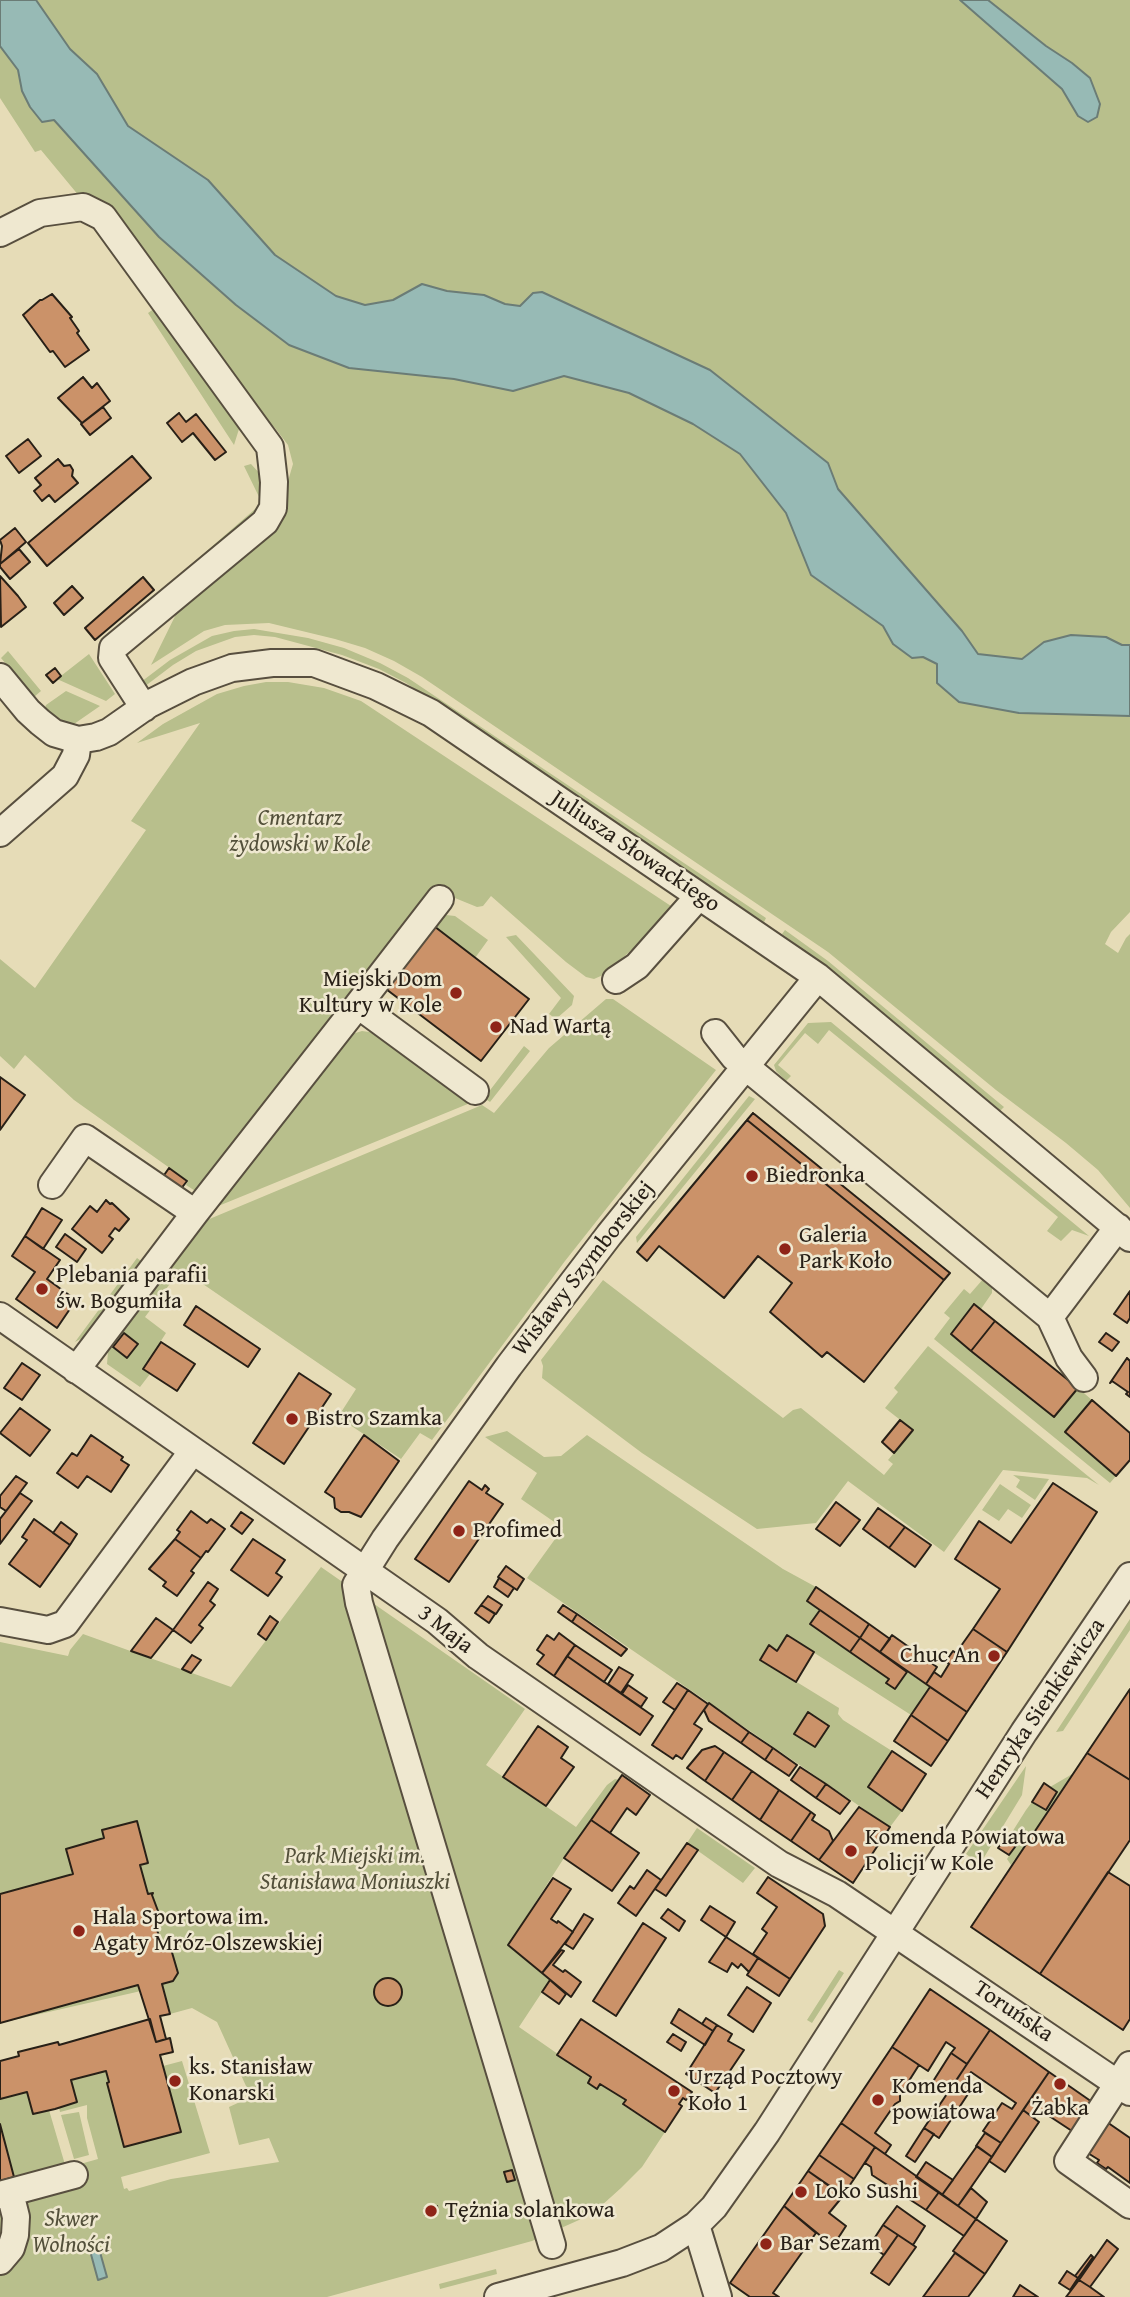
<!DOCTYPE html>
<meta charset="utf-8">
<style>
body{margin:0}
canvas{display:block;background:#e6dcb7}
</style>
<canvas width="1130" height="2297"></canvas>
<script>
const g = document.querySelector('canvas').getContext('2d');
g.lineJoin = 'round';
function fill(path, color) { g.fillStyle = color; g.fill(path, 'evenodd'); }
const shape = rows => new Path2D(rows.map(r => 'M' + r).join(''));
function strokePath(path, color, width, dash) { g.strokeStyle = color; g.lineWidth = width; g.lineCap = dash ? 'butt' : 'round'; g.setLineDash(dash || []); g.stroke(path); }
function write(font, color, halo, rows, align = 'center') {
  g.font = font + ' "Gentium Book Plus",serif'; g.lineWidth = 5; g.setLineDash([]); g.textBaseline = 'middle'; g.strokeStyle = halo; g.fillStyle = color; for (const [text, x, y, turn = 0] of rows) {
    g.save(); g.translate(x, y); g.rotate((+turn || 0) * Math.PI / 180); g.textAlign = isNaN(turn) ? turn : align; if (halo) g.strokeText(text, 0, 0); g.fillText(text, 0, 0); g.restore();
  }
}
fill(shape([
 [0,0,1130,0,1130,912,1111,932,1105,944,1118,953,1126,938,1130,934,1130,1208,1098,1170,1066,1143,996,1090,828,952,422,677,394,661,365,648,335,639,269,623,225,625,204,631,151,665,183,600,281,505,293,464,288,445,275,428,257,411,41,150,35,152,0,98],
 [158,306,239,429,234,445,148,313],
 [251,464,262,476,264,509,243,532,156,595,262,503,244,466],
 [254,629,308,638,344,648,380,663,408,678,766,918,764,922,406,683,379,669,342,655,275,637,254,635,235,637,196,651,173,665,140,690,137,685,170,660,212,636,234,631],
 [8,651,41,691,34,697,1,658],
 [89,654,115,694,106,701,57,679],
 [266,682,288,682,324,688,361,701,677,910,603,975,594,979,586,977,566,962,491,896,483,906,477,907,450,896,203,1196,186,1185,188,1181,74,1100,25,1055,14,1069,0,1056,0,959,35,988,146,830,131,821,200,723,137,743,163,724,217,694,244,686],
 [66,691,100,706,74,724,67,723,44,711,46,705],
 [446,915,455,916,488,940,475,958,430,923,436,918],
 [785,930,828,961,1004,1107,1000,1111,985,1099,826,967,782,934],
 [516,935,574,996,572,1005,556,1019,549,1014,561,998,506,937],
 [606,999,613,999,716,1070,565,1261,432,1440,420,1433,401,1459,338,1417,356,1389,181,1269,145,1317,166,1333,143,1369,150,1374,140,1387,107,1364,108,1352,207,1220,482,1105,494,1113,549,1048],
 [831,1022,1089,1236,1072,1230,1061,1241,1047,1231,1058,1217,829,1030,818,1044,805,1033,778,1065,791,1076,786,1081,776,1071,774,1065,808,1023],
 [362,1031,376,1033,475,1101,211,1209,349,1035],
 [524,1046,530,1051,490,1102,484,1098],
 [749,1096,755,1099,637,1243,636,1237],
 [137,1258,149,1267,86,1336,75,1342],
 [984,1278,992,1284,992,1293,981,1309,974,1304,951,1334,1054,1416,1078,1388,1092,1400,1065,1432,1116,1476,1110,1483,934,1339,950,1318,944,1313,964,1289,970,1294],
 [603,1280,783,1418,793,1410,801,1408,884,1475,893,1464,888,1460,913,1430,885,1408,898,1392,894,1388,928,1346,1099,1485,1087,1478,1003,1470,944,1552,848,1481,816,1523,757,1529,642,1453,542,1378,543,1366,541,1360],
 [507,1431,544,1457,561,1456,587,1435,783,1569,816,1587,807,1601,820,1610,811,1623,889,1679,887,1683,895,1689,907,1672,930,1687,911,1715,788,1636,777,1651,769,1646,761,1660,839,1708,838,1714,843,1720,892,1751,868,1787,902,1811,890,1827,527,1578,563,1528,521,1499,537,1473,485,1437],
 [1013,1475,1049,1479,1035,1500,1016,1487,1020,1480],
 [1000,1484,1031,1505,1022,1518,1008,1509,999,1521,982,1510],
 [321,1567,525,1709,486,1765,576,1827,607,1785,615,1779,619,1780,564,1858,508,1945,550,1980,519,2027,591,2077,588,2083,597,2089,600,2084,626,2100,623,2105,665,2132,642,2167,621,2188,601,2206,579,2220,532,2241,327,2297,0,2297,0,2181,14,2177,0,2124,0,2099,27,2092,33,2114,49,2110,66,2168,98,2159,87,2118,87,2105,60,2112,59,2107,77,2102,71,2080,106,2071,109,2082,107,2084,124,2146,163,2066,182,2061,210,2153,121,2177,124,2189,127,2188,129,2191,171,2179,279,2162,269,2138,239,2145,229,2107,251,2097,217,2022,192,2008,170,2014,163,1986,0,2023,0,1642,68,1656,70,1650,83,1634,231,1687],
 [1130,1619,1130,1630,1063,1731,1056,1732],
 [1026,1766,1022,1795,980,1864,966,1854],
 [1074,1773,1017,1860,1015,1859,1011,1865,1007,1859,1017,1843,1009,1837,1026,1810,1032,1802,1046,1810,1057,1792,1050,1787],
 [697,1828,755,1868,743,1883,687,1843],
 [839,1970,844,1973,812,2023,807,2020],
 [79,2112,89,2155,74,2159,61,2115],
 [496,2269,497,2274,440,2289,439,2284]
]), '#b8bf8c');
const water = shape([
 [0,0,36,0,70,49,97,74,128,126,208,180,275,255,336,296,365,305,393,300,422,284,447,291,484,295,505,304,520,306,533,293,542,292,710,370,828,463,838,489,962,631,978,654,1022,659,1044,642,1071,635,1106,637,1122,645,1130,645,1130,716,1019,713,959,702,937,683,937,664,923,657,912,658,893,644,883,626,811,575,786,513,740,454,693,424,629,393,564,376,513,391,454,379,349,368,289,345,236,305,159,237,54,120,42,122,30,107,22,91,18,70,0,46,0,0],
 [960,0,988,0,1046,46,1072,63,1090,78,1100,104,1097,117,1088,122,1078,116,1062,89,960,0],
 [98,2245,107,2277,98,2280,89,2247,98,2245]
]);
fill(water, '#97bab5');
strokePath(water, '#6b7c76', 2);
const building = shape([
 [52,294,72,317,70,318,79,331,77,333,89,350,65,367,53,351,50,352,23,315,40,300,42,300,52,294],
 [83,377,92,388,97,383,110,401,82,423,58,398,83,377],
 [103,407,111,418,90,435,81,424,103,407],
 [179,413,186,422,196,414,226,452,215,460,193,433,182,442,167,423,179,413],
 [28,439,41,456,19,473,6,456,28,439],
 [132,456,151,478,47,566,28,543,132,456],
 [58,459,64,466,70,465,73,470,72,476,78,483,55,502,49,495,42,501,34,491,41,485,35,478,58,459],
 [15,528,26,542,0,564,2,546,0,540,15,528],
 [19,549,30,562,10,579,0,567,0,564,19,549],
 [0,576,18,596,26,607,1,627,0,576],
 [143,577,154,590,95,640,85,628,143,577],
 [72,586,83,598,64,615,54,603,72,586],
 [55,668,61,676,53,683,46,675,55,668],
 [430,923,529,999,481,1061,382,986,430,923],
 [0,1077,25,1095,0,1130,0,1077],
 [753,1113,950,1273,944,1280,747,1120,753,1113],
 [747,1120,944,1280,864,1382,827,1352,822,1357,770,1312,792,1283,758,1256,724,1298,659,1246,647,1261,637,1252,747,1120],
 [169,1168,187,1181,177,1194,160,1181,169,1168],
 [106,1200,110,1204,112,1203,129,1219,119,1231,115,1228,109,1236,113,1239,102,1253,72,1229,90,1206,97,1212,106,1200],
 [42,1208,62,1220,43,1249,25,1236,42,1208],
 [65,1234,86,1249,77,1262,56,1247,65,1234],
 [25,1236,60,1260,47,1279,76,1300,57,1328,16,1299,35,1272,12,1256,25,1236],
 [1130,1291,1130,1318,1127,1323,1114,1314,1130,1291],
 [974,1304,995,1321,971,1351,951,1334,974,1304],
 [196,1306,260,1349,248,1367,184,1325,196,1306],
 [995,1321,1078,1388,1054,1417,971,1351,995,1321],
 [124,1333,138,1344,127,1358,113,1347,124,1333],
 [1106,1333,1119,1342,1112,1351,1099,1342,1106,1333],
 [161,1342,195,1364,177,1391,143,1369,161,1342],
 [1127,1358,1130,1361,1130,1397,1126,1394,1128,1392,1112,1381,1110,1383,1127,1358],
 [22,1363,40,1375,22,1400,4,1388,22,1363],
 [299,1373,331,1394,284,1464,253,1443,299,1373],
 [1092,1400,1130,1433,1130,1460,1116,1476,1065,1432,1092,1400],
 [20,1408,50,1430,30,1456,0,1433,20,1408],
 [900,1420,913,1430,894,1453,882,1442,900,1420],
 [91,1435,123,1457,121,1460,129,1465,111,1492,87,1476,78,1488,57,1473,72,1453,77,1456,91,1435],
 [364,1435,399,1461,361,1517,349,1512,341,1512,335,1508,334,1498,325,1492,364,1435],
 [16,1476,27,1483,6,1511,0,1507,0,1496,16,1476],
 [469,1481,482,1490,485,1485,489,1489,486,1493,503,1504,449,1582,415,1559,469,1481],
 [1053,1483,1097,1512,1007,1652,973,1629,1000,1589,955,1559,979,1521,1011,1543,1053,1483],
 [20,1493,32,1501,0,1544,0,1519,20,1493],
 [836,1502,860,1520,840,1546,816,1529,836,1502],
 [878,1508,905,1527,889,1548,863,1529,878,1508],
 [191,1511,207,1523,211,1519,225,1529,208,1552,206,1551,201,1558,175,1539,180,1532,177,1530,191,1511],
 [241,1512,253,1520,242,1534,231,1526,241,1512],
 [34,1519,70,1545,40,1587,9,1564,27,1540,22,1537,34,1519],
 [61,1522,77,1534,70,1545,53,1533,61,1522],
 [905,1527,931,1545,915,1567,889,1548,905,1527],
 [175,1539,201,1558,191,1571,194,1573,177,1596,163,1586,166,1582,149,1569,175,1539],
 [253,1539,285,1560,276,1573,282,1577,268,1596,231,1570,253,1539],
 [506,1566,524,1579,517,1590,498,1577,506,1566],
 [499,1578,514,1588,508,1597,494,1587,499,1578],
 [208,1582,218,1589,210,1601,215,1605,199,1625,203,1628,191,1643,173,1630,208,1582],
 [816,1587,869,1624,860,1638,807,1601,816,1587],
 [488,1596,502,1605,496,1614,481,1605,488,1596],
 [481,1605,495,1614,489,1623,475,1613,481,1605],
 [563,1605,577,1614,572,1622,558,1612,563,1605],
 [820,1610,860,1638,850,1652,810,1624,820,1610],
 [577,1614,627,1649,621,1656,572,1622,577,1614],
 [270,1616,278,1622,266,1640,258,1634,270,1616],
 [156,1618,173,1630,151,1658,131,1651,156,1618],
 [869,1624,890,1639,880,1652,860,1638,869,1624],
 [973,1629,1007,1652,967,1712,926,1684,934,1672,941,1677,949,1664,946,1661,953,1651,956,1653,973,1629],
 [559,1633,575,1645,554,1676,537,1664,544,1655,537,1650,547,1635,554,1640,559,1633],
 [787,1635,814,1652,796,1682,760,1660,769,1645,777,1651,787,1635],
 [892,1635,937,1667,926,1684,880,1652,892,1635],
 [860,1638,907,1672,895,1689,886,1683,889,1679,850,1652,860,1638],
 [575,1645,612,1670,604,1682,567,1656,575,1645],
 [192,1655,201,1660,191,1673,182,1669,192,1655],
 [567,1656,653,1716,640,1735,554,1676,567,1656],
 [619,1667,633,1675,621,1693,608,1684,619,1667],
 [677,1683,688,1690,675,1710,663,1702,677,1683],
 [628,1685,647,1698,641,1707,622,1694,628,1685],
 [930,1687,967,1712,948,1741,911,1715,930,1687],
 [1130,1689,1130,1780,1087,1753,1130,1689],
 [688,1690,708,1704,694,1724,702,1729,682,1759,676,1755,673,1759,652,1745,688,1690],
 [709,1703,749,1732,741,1743,709,1721,704,1710,709,1703],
 [808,1712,829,1726,815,1747,794,1734,808,1712],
 [911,1715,948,1741,931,1766,894,1741,911,1715],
 [538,1726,568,1747,561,1758,574,1767,546,1806,503,1777,538,1726],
 [749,1732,773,1748,765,1760,741,1743,749,1732],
 [715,1746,724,1752,705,1781,687,1768,702,1750,715,1746],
 [773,1748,797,1765,789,1776,765,1760,773,1748],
 [892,1751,926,1774,902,1811,868,1787,892,1751],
 [724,1752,752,1771,732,1800,705,1781,724,1752],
 [1087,1753,1130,1780,1130,1840,1040,1974,971,1927,1087,1753],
 [800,1767,826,1784,816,1798,791,1780,800,1767],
 [752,1771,779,1790,760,1820,732,1800,752,1771],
 [622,1775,650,1795,636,1815,627,1808,610,1833,591,1820,622,1775],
 [1044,1783,1057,1792,1046,1810,1032,1802,1044,1783],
 [826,1784,850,1801,840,1814,816,1798,826,1784],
 [779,1790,811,1812,791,1841,760,1820,779,1790],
 [859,1807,890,1827,853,1883,819,1860,859,1807],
 [811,1812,815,1815,812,1820,829,1831,833,1841,819,1860,791,1841,811,1812],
 [591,1820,639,1853,612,1891,564,1858,591,1820],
 [137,1821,148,1863,140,1865,148,1894,153,1893,152,1895,158,1911,159,1914,153,1915,163,1951,171,1949,178,1973,173,1981,162,1984,170,2014,160,2016,166,2039,156,2042,138,1985,0,2023,0,1894,73,1874,66,1849,104,1838,102,1830,137,1821],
 [1007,1836,1018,1843,1009,1855,998,1848,1007,1836],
 [687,1843,698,1850,666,1896,655,1889,687,1843],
 [647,1870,661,1880,636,1916,618,1903,630,1886,634,1889,647,1870],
 [1108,1872,1130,1886,1130,2019,1123,2030,1040,1974,1108,1872],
 [768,1877,823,1914,825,1926,790,1979,753,1954,767,1933,762,1929,777,1907,757,1893,768,1877],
 [553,1878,571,1889,551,1919,557,1923,558,1921,573,1932,542,1973,508,1945,553,1878],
 [710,1906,735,1922,726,1937,701,1920,710,1906],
 [668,1909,685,1921,679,1931,661,1918,668,1909],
 [584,1914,593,1919,573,1949,565,1944,584,1914],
 [643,1923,666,1938,616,2016,593,2001,643,1923],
 [726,1937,758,1958,749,1972,741,1964,738,1968,732,1963,727,1972,709,1962,726,1937],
 [561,1950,564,1951,553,1965,563,1972,565,1970,581,1982,571,1997,542,1973,561,1950],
 [758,1958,790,1979,779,1996,747,1975,758,1958],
 '374 1992a14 14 0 1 1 28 0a14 14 0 1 1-28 0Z',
 [550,1980,566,1994,559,2004,542,1992,550,1980],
 [747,1987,771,2003,753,2032,728,2015,747,1987],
 [930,1989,990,2030,967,2064,951,2053,955,2048,946,2042,928,2071,892,2047,930,1989],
 [679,2009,713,2031,705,2045,671,2023,679,2009],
 [706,2018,717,2025,713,2031,702,2024,706,2018],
 [150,2019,156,2042,170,2038,173,2052,160,2055,181,2132,124,2147,107,2083,109,2082,106,2071,71,2080,77,2102,55,2109,33,2114,27,2092,0,2099,0,2061,19,2056,18,2052,58,2042,59,2045,150,2019],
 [581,2019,692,2092,686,2100,683,2098,679,2104,682,2106,665,2132,623,2104,626,2100,600,2084,597,2089,588,2083,591,2077,557,2055,581,2019],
 [717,2025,732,2034,728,2041,744,2050,715,2093,686,2074,717,2025],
 [990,2030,1049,2072,1001,2143,983,2131,1002,2103,1012,2109,1016,2103,971,2072,964,2083,972,2088,939,2138,924,2128,990,2030],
 [673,2034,686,2042,681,2051,667,2042,673,2034],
 [892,2047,919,2065,900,2095,900,2101,895,2104,875,2133,891,2145,885,2154,841,2123,892,2047],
 [951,2053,967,2064,948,2093,932,2083,951,2053],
 [1049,2072,1095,2104,1075,2133,1040,2110,1034,2118,1023,2110,1049,2072],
 [1023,2110,1039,2122,1005,2172,989,2161,1023,2110],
 [1104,2120,1130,2138,1130,2183,1108,2167,1106,2169,1097,2163,1099,2160,1083,2150,1104,2120],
 [841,2123,875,2147,854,2179,819,2155,841,2123],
 [0,2124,14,2177,0,2181,0,2124],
 [924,2128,934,2134,915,2162,906,2156,924,2128],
 [985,2133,1001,2143,992,2157,976,2146,985,2133],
 [977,2146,992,2157,958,2206,942,2195,977,2146],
 [875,2147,939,2192,926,2210,872,2175,871,2167,865,2163,875,2147],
 [819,2155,854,2179,843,2195,808,2171,819,2155],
 [926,2162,953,2180,942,2195,916,2177,926,2162],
 [512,2170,515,2180,507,2182,504,2172,512,2170],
 [808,2171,843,2196,829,2213,846,2226,833,2246,784,2206,808,2171],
 [971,2188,987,2202,976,2219,958,2206,971,2188],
 [939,2192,976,2219,964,2236,926,2210,939,2192],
 [437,2206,438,2212,425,2215,424,2209,437,2206],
 [784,2206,816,2233,773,2293,779,2297,750,2297,730,2283,784,2206],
 [897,2206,925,2226,913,2245,883,2225,897,2206],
 [976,2219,1007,2241,985,2274,953,2251,976,2219],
 [883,2225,898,2235,884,2255,870,2245,883,2225],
 [898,2235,916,2247,889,2285,871,2273,898,2235],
 [1107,2240,1118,2249,1090,2287,1079,2280,1107,2240],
 [955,2253,985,2274,968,2297,923,2297,955,2253],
 [1091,2255,1093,2257,1078,2278,1075,2276,1091,2255],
 [1067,2271,1078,2278,1070,2290,1059,2283,1067,2271],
 [1079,2280,1090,2287,1104,2297,1066,2297,1079,2280],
 [1020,2285,1038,2297,1013,2297,1020,2285]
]);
fill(building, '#cb9269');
strokePath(building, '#282017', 2);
const minor = shape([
 [0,233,40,213,83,207,103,217,270,447,274,482,273,508,265,522,113,648,112,658,144,708],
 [0,677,28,711,40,722,54,733,78,740,96,737,109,732,149,704,193,682,232,668,272,663,314,663,376,686,431,713,818,977,1130,1238],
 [0,833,65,776,76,755,78,740],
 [616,980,637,966,699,896],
 [358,1005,440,899],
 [715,1033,734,1057,1050,1317,1069,1358,1084,1378],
 [52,1185,85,1138,195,1213],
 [0,1316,437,1621,478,1656,779,1864,837,1894,1130,2092],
 [1050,1317,1118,1227],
 [76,1370,195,1213,358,1005,475,1091],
 [0,1621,48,1630,65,1624,192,1452],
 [1130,2065,1068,2161,1130,2205],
 [0,2195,74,2175],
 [696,2225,718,2297],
 [552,2245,359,1603,356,1585,385,1539,509,1366,609,1235,818,977],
 [0,2261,11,2248,15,2235,16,2217,10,2193],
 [498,2297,622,2263,661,2248,696,2225,714,2207,767,2132,1024,1732,1130,1576]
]);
strokePath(minor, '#584f3f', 30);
strokePath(minor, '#efe8d0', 26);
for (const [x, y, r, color] of [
 [456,993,7,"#8f2418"],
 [496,1027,7,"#8f2418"],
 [752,1176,7,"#8f2418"],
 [785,1249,7,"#8f2418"],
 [42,1289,7,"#8f2418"],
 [292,1419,7,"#8f2418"],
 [459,1531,7,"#8f2418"],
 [994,1656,7,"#8f2418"],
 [851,1851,7,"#8f2418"],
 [79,1931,7,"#8f2418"],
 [175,2081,7,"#8f2418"],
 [1060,2084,7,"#8f2418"],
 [674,2091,7,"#8f2418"],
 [878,2100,7,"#8f2418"],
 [801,2192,7,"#8f2418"],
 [431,2211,7,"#8f2418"],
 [766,2244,7,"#8f2418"]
]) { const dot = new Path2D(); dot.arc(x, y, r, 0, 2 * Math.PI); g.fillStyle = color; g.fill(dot); strokePath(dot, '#efe8d0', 2.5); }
write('italic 23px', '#53503a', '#efe8d0', [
 ["Cmentarz",300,819],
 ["żydowski w Kole",300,845],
 ["Park Miejski im.",355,1857],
 ["Stanisława Moniuszki",355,1883],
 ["Skwer",71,2220],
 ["Wolności",71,2246]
]);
write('23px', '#282017', '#efe8d0', [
 ["Juliusza Słowackiego",635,852,34],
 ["Wisławy Szymborskiej",584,1269,-52],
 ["3 Maja",445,1630,38],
 ["Henryka Sienkiewicza",1041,1709,-56],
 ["Toruńska",1013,2012,34]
]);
write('23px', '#282017', '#efe8d0', [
 ["Miejski Dom",442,980,"right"],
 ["Kultury w Kole",442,1006,"right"],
 ["Nad Wartą",510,1027],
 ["Biedronka",766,1176],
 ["Galeria",799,1236],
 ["Park Koło",799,1262],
 ["Plebania parafii",56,1276],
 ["św. Bogumiła",56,1302],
 ["Bistro Szamka",306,1419],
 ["Profimed",473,1531],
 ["Chuc An",980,1656,"right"],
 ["Komenda Powiatowa",865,1838],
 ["Policji w Kole",865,1864],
 ["Hala Sportowa im.",93,1918],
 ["Agaty Mróz-Olszewskiej",93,1944],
 ["ks. Stanisław",189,2068],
 ["Konarski",189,2094],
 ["Urząd Pocztowy",688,2078],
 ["Koło 1",688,2104],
 ["Komenda",892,2087],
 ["powiatowa",892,2113],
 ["Żabka",1060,2109,"center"],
 ["Loko Sushi",815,2192],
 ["Tężnia solankowa",445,2211],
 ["Bar Sezam",780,2244]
], 'left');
</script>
